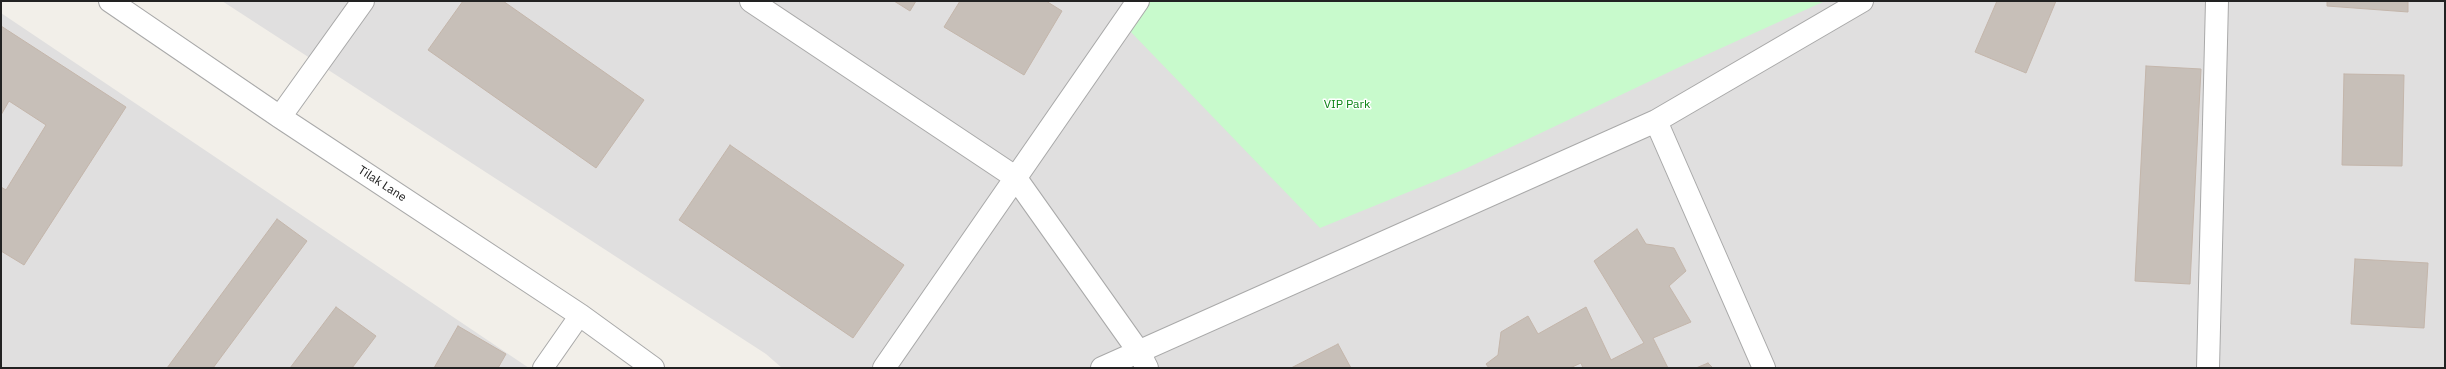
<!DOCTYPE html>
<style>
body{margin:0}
#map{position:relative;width:2446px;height:369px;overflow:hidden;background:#f2efe9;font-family:"IBM Plex Sans",sans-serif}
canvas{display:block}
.frame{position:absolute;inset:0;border:2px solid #222;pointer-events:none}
</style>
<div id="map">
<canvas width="2446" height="369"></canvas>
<div class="frame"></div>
</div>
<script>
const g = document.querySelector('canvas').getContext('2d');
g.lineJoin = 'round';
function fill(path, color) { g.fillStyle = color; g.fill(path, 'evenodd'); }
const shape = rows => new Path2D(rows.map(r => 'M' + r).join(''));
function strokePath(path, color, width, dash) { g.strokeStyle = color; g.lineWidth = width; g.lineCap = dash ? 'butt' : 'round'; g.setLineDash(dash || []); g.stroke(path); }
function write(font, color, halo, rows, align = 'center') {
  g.font = font + ' "IBM Plex Sans",sans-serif'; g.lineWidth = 3; g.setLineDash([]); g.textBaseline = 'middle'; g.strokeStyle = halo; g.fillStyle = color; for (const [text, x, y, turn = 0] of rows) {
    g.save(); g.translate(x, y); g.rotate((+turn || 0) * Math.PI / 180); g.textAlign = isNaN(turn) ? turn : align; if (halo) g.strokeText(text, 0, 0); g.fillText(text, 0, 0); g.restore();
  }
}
fill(shape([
 [222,1,2445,1,2445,368,782,368,766,354],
 [1,13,529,368,1,368]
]), '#e0dfdf');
fill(shape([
 [1148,1,1825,1,1686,64,1465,169,1320,228,1128,29]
]), '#c8facc');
const building = shape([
 [463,1,503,1,644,100,596,168,428,50,463,1],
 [894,1,916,1,910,11,894,1],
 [960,1,1046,1,1062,11,1024,75,944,27,960,1],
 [1997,1,2056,1,2026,73,1975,52,1997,1],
 [2327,1,2408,1,2408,12,2327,6,2327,1],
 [1,26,126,107,24,265,1,251,1,187,6,190,46,125,9,101,1,115,1,26],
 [2146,66,2201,69,2190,284,2135,281,2146,66],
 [2344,74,2404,75,2402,166,2342,165,2344,74],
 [730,145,904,265,853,338,679,220,730,145],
 [277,219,307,241,213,368,167,368,277,219],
 [1637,229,1646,244,1674,248,1686,271,1669,286,1691,322,1653,338,1668,368,1583,368,1581,363,1570,368,1489,368,1486,364,1498,355,1501,332,1528,316,1538,334,1586,307,1611,360,1644,343,1594,261,1637,229],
 [2355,259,2428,263,2424,328,2351,324,2355,259],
 [336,307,376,336,352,368,290,368,336,307],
 [458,326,506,354,498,368,434,368,458,326],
 [1338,344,1351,368,1291,368,1338,344],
 [1708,363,1713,368,1696,368,1708,363]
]);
fill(building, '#c7bfb8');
strokePath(building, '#c4b6ab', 1);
const service = shape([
 [543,368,580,315]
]);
const minor = shape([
 [110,1,280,117,580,315,653,368],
 [751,1,1015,177,1139,352,1147,368],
 [280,117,363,1],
 [1656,121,1862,1],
 [884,368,1138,1],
 [1102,368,1656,121,1764,368],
 [2208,368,2217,1]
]);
strokePath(service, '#a9a9a9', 22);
strokePath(minor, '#a9a9a9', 24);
strokePath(service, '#fff', 20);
strokePath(minor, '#fff', 22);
write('12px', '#0c8416', '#fff', [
 ["VIP Park",1347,105]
]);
write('12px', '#222', '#fff', [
 ["Tilak Lane",382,184,33]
]);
</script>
